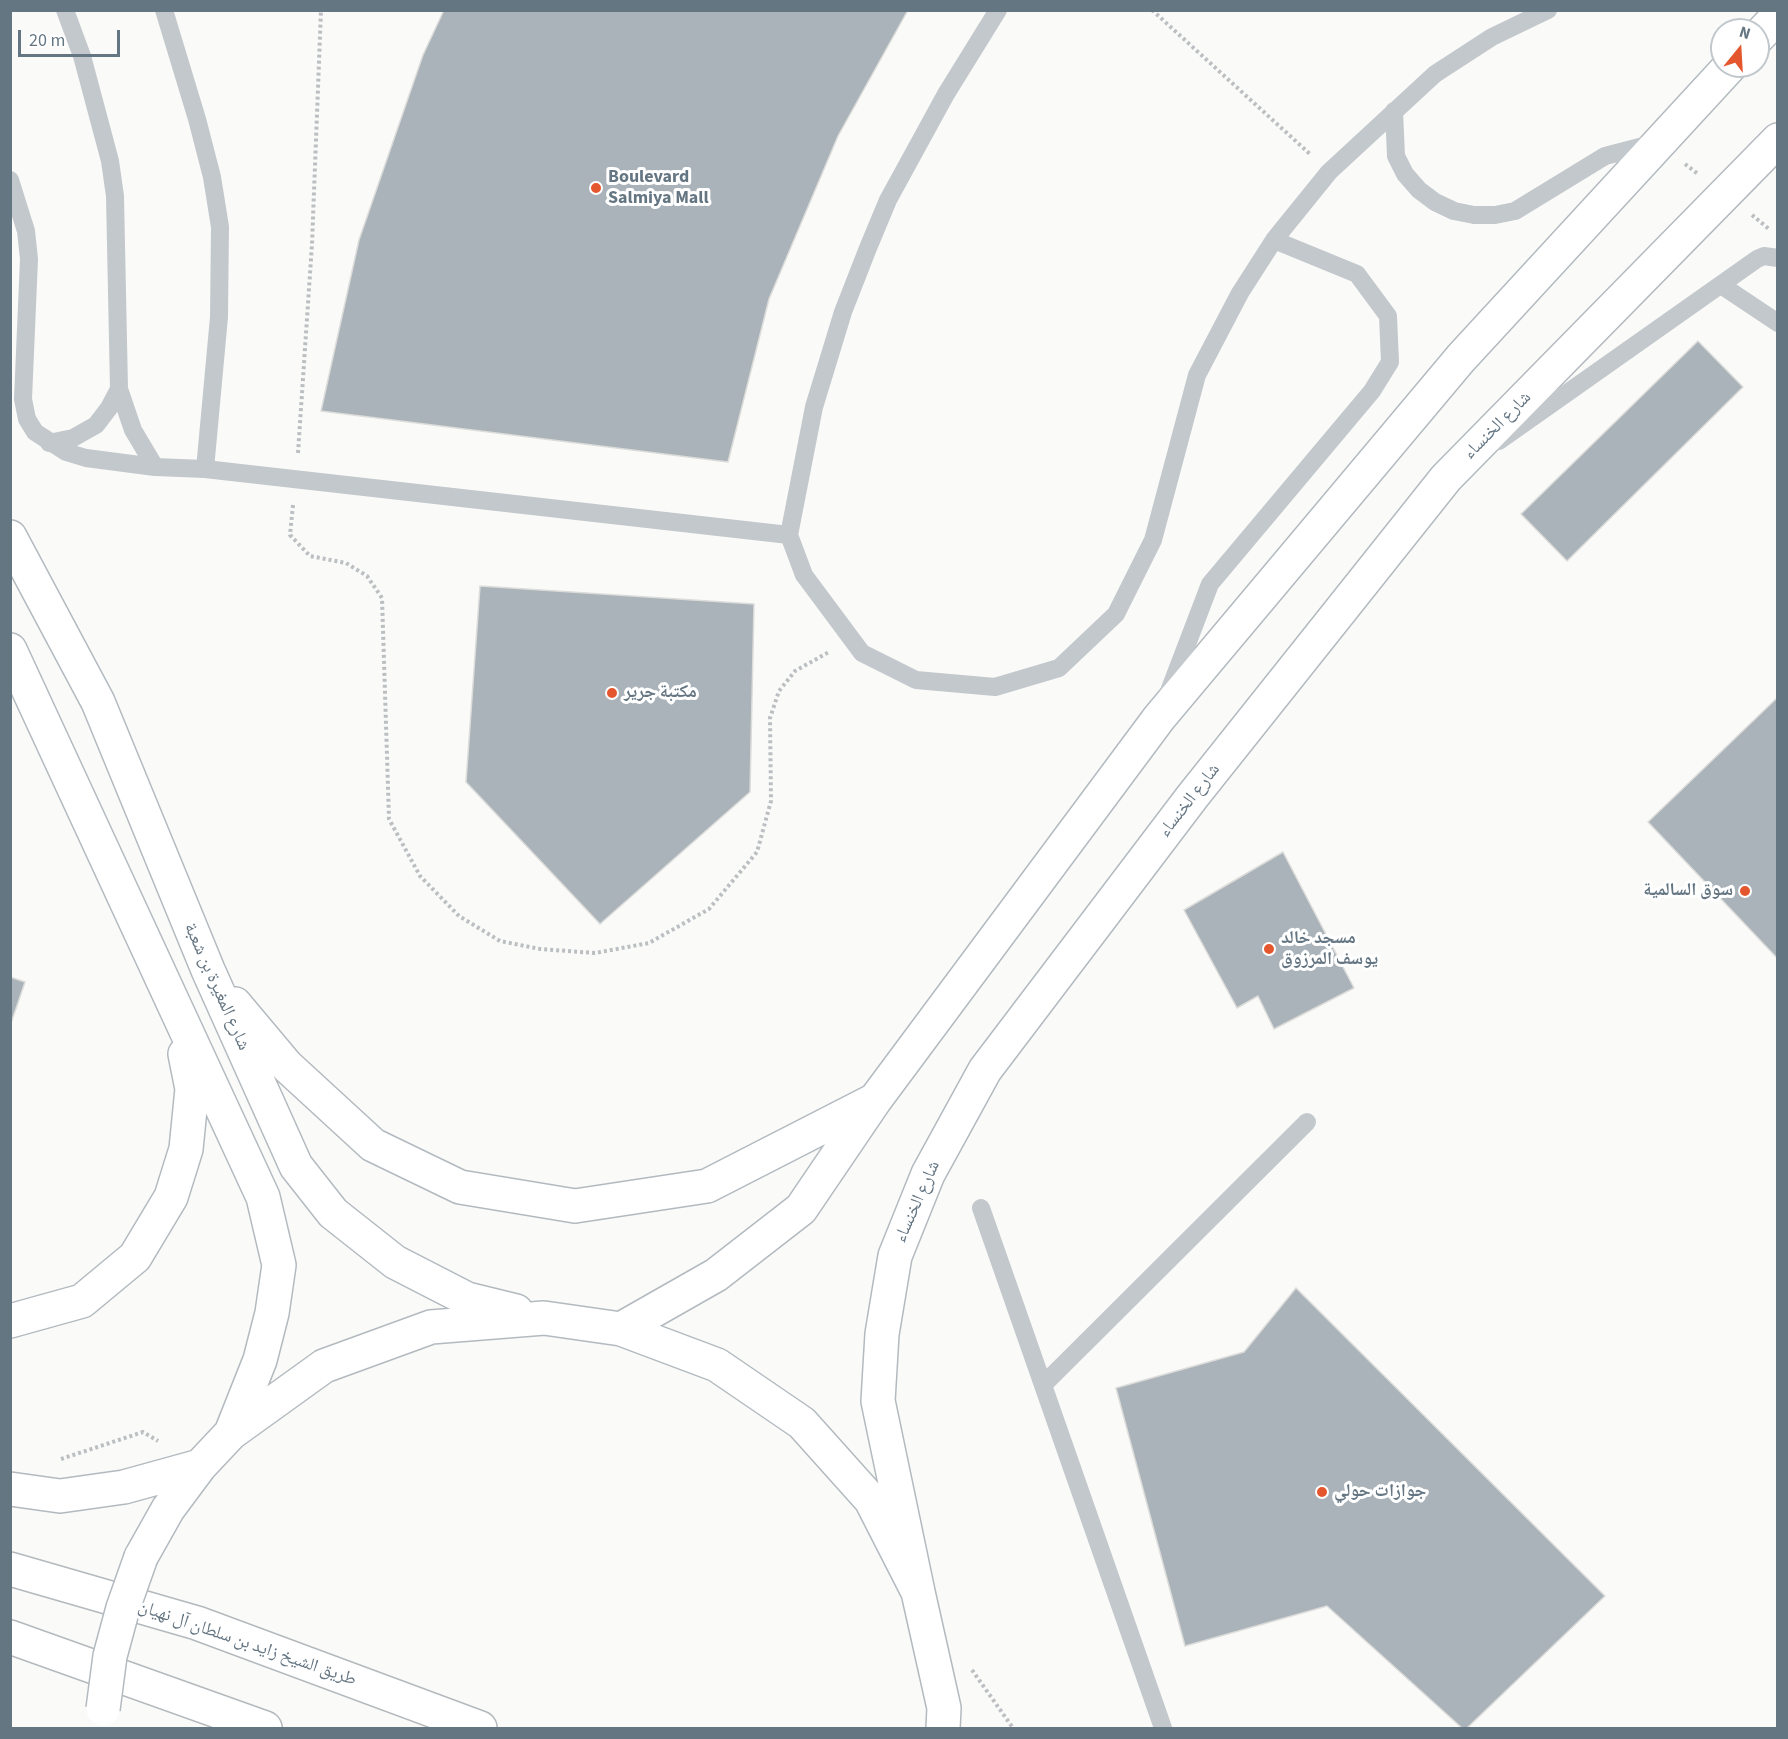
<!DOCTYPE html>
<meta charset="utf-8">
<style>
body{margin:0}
#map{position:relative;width:1788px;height:1739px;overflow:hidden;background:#fafaf8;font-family:"Source Sans 3",sans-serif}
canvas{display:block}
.frame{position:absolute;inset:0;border:12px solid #657683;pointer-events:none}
.north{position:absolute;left:1710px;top:18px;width:60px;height:60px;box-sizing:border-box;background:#fff;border:2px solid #c1c8cd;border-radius:50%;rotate:18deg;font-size:16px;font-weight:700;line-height:24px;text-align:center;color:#657683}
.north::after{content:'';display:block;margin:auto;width:21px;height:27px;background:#e4572e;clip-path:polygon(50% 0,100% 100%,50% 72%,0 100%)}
.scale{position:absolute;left:18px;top:30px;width:102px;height:27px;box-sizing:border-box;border:3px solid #657683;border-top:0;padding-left:8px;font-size:18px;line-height:21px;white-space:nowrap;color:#657683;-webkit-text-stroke:4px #fff;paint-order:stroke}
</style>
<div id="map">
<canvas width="1788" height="1739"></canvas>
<div class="frame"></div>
<div class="north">N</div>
<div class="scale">20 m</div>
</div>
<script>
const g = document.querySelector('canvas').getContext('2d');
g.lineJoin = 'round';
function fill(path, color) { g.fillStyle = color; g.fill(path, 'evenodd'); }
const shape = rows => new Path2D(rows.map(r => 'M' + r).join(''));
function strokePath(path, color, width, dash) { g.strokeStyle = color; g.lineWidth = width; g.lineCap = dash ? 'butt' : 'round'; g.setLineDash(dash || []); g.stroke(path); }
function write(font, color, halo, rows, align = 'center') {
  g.font = font + ' "Source Sans 3","Noto Naskh Arabic",sans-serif'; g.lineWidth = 6; g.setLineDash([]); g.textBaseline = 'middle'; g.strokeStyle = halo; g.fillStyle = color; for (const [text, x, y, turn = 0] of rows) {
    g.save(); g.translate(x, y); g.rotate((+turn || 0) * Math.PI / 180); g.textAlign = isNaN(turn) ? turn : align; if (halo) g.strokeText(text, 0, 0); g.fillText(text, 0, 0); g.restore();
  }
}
const building = shape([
 [444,10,908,10,838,136,769,299,728,462,321,411,359,240,423,55,444,10],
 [1698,341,1743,387,1567,561,1521,514,1698,341],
 [480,586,754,604,750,792,600,924,466,782,480,586],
 [1778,697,1778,959,1648,822,1778,697],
 [1283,852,1354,988,1274,1029,1258,996,1237,1008,1184,910,1283,852],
 [10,977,25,982,10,1026,10,977],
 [1296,1288,1605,1596,1467,1728,1462,1728,1327,1606,1185,1646,1116,1388,1244,1352,1296,1288]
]);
fill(building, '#aab3b9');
strokePath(building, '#dcdcda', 1.5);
const secondary = shape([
 [1758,37,1778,16],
 [10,537,98,702,208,970,296,1166,333,1213,395,1262,467,1299,516,1311],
 [10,650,263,1197,279,1265,272,1313,260,1360,231,1433],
 [235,1004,287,1066,373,1145,460,1187,575,1206,707,1186,871,1102],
 [10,1321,82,1301,135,1257,171,1197,186,1149,192,1089,185,1054],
 [621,1329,716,1275,801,1209,875,1100,1159,718,1461,358,1730,66],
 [10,1489,60,1496,124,1487,200,1466],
 [141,1557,168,1509,200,1466,231,1433,324,1366,431,1327,544,1318,621,1329,717,1365,802,1423,871,1500,918,1592,944,1708,943,1728],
 [918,1592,878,1401,882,1334,895,1256,928,1174,985,1070,1192,797,1446,478,1778,140]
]);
const highway = shape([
 [10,1569,197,1623,480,1728],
 [10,1637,265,1728]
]);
strokePath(secondary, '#b3babf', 36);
strokePath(highway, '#b4b9bd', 36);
strokePath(shape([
 [1152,10,1311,155],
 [1685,164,1698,174],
 [1752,215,1769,229],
 [298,453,312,244,321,10],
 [293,505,290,535,310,556,346,563,367,576,382,598,389,819,420,876,459,916,500,941,540,949,595,953,649,943,709,909,757,852,771,801,770,718,779,691,795,671,829,652],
 [61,1459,143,1432,158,1441],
 [972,1670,1013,1728]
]), '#bbbfc2', 4, [3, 3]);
strokePath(shape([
 [65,10,82,56,110,161,115,196,119,389,133,430,155,467],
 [164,10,197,119,212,177,220,227,219,317,205,469],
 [998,10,946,94,888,200,868,248,843,312,814,407,789,535,804,575,862,653,916,680,995,687,1059,668,1116,614,1153,540,1197,375,1240,293,1274,240,1329,172,1435,74,1492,37,1548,10],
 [1394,111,1396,156,1405,174,1419,190,1435,202,1454,211,1474,215,1495,215,1515,211,1605,156,1655,143],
 [10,180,26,231,29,259,23,399,27,419,35,432,66,452,86,458,155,467,205,469,789,535],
 [1721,285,1778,323],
 [1499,441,1757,259,1764,256,1778,258],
 [49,443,73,438,96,425,109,408,119,389],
 [1168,694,1210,584,1372,391,1390,362,1388,316,1357,274,1274,240],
 [981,1208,1163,1728],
 [1043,1385,1307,1122]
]), '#c3c8cc', 18);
strokePath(secondary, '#fff', 33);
strokePath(highway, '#fff', 33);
const secondaryBridge = shape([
 [103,1709,110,1656,123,1608,141,1557]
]);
strokePath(secondaryBridge, '#b3babf', 36, []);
strokePath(secondaryBridge, '#fff', 33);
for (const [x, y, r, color] of [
 [596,188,6,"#e4572e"],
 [612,693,6,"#e4572e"],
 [1745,891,6,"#e4572e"],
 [1269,949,6,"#e4572e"],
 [1322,1492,6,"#e4572e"]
]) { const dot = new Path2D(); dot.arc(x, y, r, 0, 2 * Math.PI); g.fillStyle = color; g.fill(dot); strokePath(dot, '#fff', 2); }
write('bold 18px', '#657683', '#fff', [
 ["Boulevard",608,178],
 ["Salmiya Mall",608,199],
 ["مكتبة جرير",624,693],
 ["سوق السالمية",1733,891,"right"],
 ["مسجد خالد",1281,939],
 ["يوسف المرزوق",1281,960],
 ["جوازات حولي",1334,1492]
], 'left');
write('18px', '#657683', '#fff', [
 ["شارع الخنساء",1498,426,-45],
 ["شارع الخنساء",1190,801,-52],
 ["شارع المغيرة بن شعبة",216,987,66],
 ["شارع الخنساء",918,1202,-66],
 ["طريق الشيخ زايد بن سلطان آل نهيان",247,1644,19]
]);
</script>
